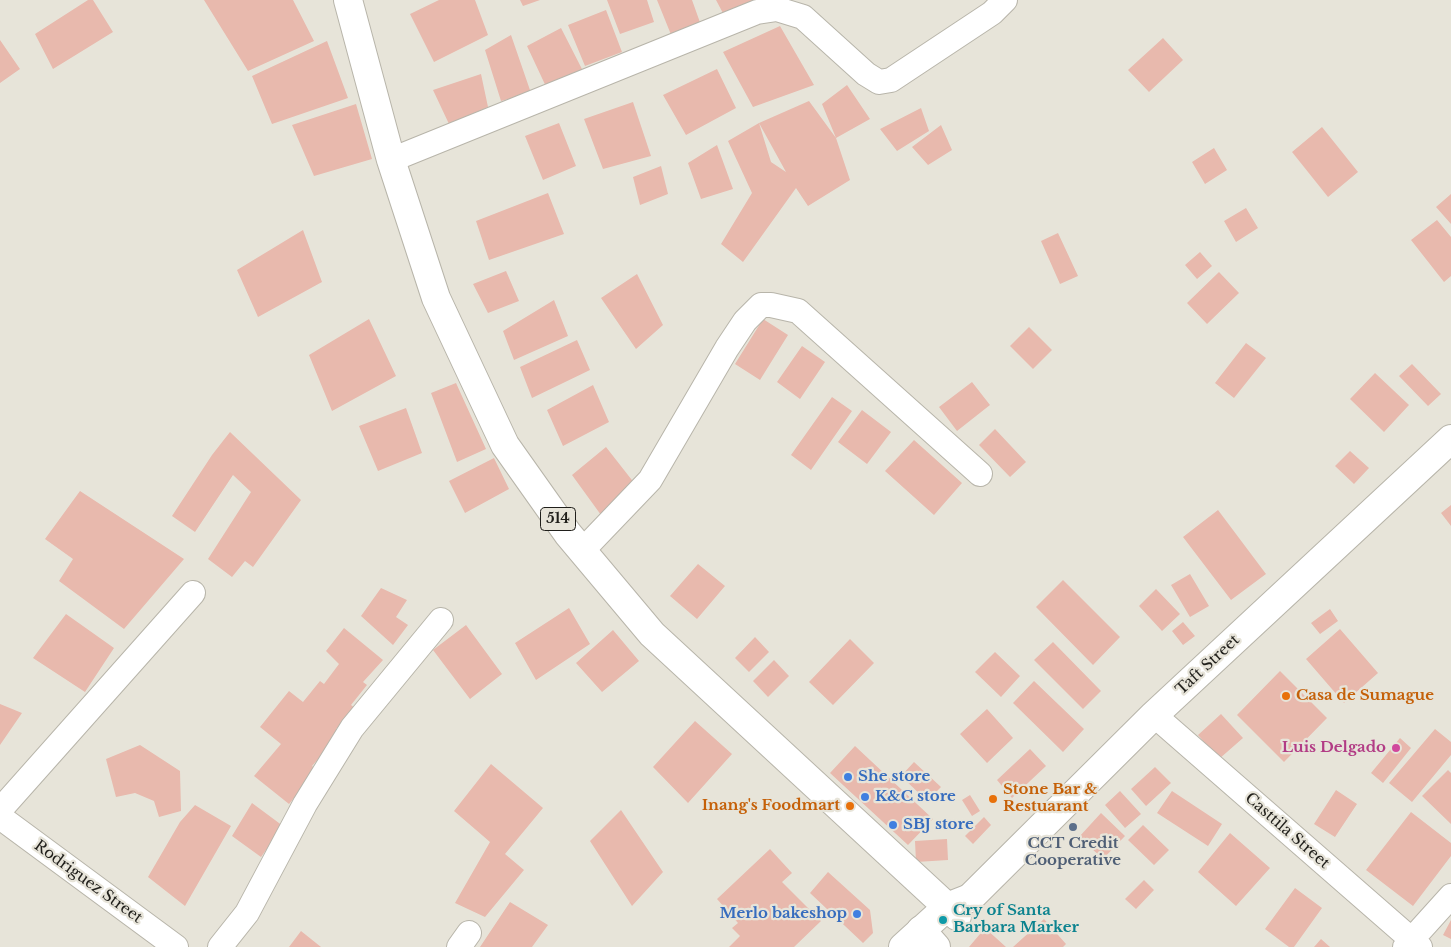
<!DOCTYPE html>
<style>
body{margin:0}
canvas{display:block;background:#e7e4d9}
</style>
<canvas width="1451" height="947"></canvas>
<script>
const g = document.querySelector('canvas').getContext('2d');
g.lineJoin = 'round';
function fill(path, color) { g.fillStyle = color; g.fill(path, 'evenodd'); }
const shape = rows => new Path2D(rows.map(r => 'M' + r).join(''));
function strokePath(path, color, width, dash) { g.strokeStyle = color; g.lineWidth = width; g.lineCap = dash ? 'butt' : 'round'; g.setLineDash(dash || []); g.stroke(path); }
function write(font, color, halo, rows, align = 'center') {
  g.font = font + ' "Libre Baskerville",serif'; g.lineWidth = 4.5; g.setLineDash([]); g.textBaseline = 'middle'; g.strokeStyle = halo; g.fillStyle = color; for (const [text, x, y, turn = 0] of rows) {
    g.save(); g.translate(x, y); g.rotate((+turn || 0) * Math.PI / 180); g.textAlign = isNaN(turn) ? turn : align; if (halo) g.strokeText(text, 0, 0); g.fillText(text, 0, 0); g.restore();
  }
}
fill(shape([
 [88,0,93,0,113,32,53,69,35,34],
 [204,0,293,0,314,41,248,71],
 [439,0,475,0,488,35,434,62,410,14],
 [520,0,540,0,523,6],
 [607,0,647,0,654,22,620,34],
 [657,0,692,0,702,28,674,42],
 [716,0,768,0,725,17],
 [606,10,622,52,585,66,568,25],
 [780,26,814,85,753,107,723,52],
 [561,28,584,73,549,93,527,46],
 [511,35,531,93,501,101,485,50],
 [1163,38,1183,60,1149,92,1128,70],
 [0,40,20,69,0,83],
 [327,41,348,98,272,124,252,76],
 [717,69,736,108,686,135,663,95],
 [481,74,488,107,449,124,433,90],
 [847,85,870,119,836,138,822,104],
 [809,101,836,138,850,180,808,206,796,188,743,262,721,244,752,193,728,141,759,123,771,162,786,172,759,123],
 [633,102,651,156,603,169,584,119],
 [356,104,372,159,314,176,292,125],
 [921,108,929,131,897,151,880,129],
 [559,123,576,166,543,180,525,136],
 [941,125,952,150,928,165,912,147],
 [1322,127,1358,172,1328,197,1292,152],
 [717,145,733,189,701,199,688,163],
 [1214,148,1227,170,1205,184,1192,162],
 [661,166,668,194,640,205,633,177],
 [548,193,564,234,489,260,476,221],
 [1451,194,1451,224,1436,207],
 [1246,208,1258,228,1236,242,1224,221],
 [1437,220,1451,237,1451,276,1444,282,1411,240],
 [303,230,322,282,258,317,237,270],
 [1058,233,1078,276,1060,284,1041,241],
 [1200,252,1212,266,1197,279,1185,265],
 [506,271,519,301,488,313,473,284],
 [1219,272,1239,293,1207,324,1187,303],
 [637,274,663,325,636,349,601,298],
 [554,300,568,336,514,360,503,331],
 [369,319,396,376,332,411,309,355],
 [763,319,788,335,760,380,735,364],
 [1029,327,1052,350,1033,369,1010,346],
 [577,340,590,370,532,398,520,367],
 [1246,343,1266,358,1234,398,1215,383],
 [802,346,825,362,800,399,777,382],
 [1412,364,1441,394,1428,406,1399,376],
 [1375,373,1409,405,1384,432,1350,399],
 [972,382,990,405,957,431,939,407],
 [456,383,486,449,457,462,431,393],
 [593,385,609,422,563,446,547,410],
 [832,397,852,411,811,470,791,455],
 [406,408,422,453,378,471,359,426],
 [862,410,891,432,867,464,838,442],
 [995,429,1026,462,1010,477,979,445],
 [230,432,301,500,253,567,245,561,232,577,208,559,251,492,233,475,195,532,172,516,212,455],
 [914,440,962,483,934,515,885,471],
 [606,447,635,484,601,515,572,475],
 [1350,451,1369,468,1354,484,1335,466],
 [494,458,509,489,465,513,449,481],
 [80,491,184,559,124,629,59,581,73,559,45,539],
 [1451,505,1451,526,1441,513],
 [1218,510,1266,574,1231,600,1183,537],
 [698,564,725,586,697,619,670,596],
 [1190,574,1209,606,1190,617,1171,585],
 [1063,580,1120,637,1093,665,1036,607],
 [381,588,407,600,396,617,408,625,393,645,361,616],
 [1156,589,1180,614,1162,631,1139,606],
 [569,608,590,644,536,680,515,643],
 [1330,609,1338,621,1320,634,1311,623],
 [66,614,114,648,85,692,33,658],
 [1183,622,1195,636,1183,645,1172,631],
 [466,625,502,674,470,699,433,650],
 [344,628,383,660,363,682,367,685,351,705,355,708,336,729,341,733,312,766,317,770,289,804,254,776,281,744,260,727,289,691,303,702,320,681,324,684,339,664,326,651],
 [1340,629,1378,673,1344,703,1306,659],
 [613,630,639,661,602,692,576,663],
 [755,637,769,652,749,672,735,658],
 [850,639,874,663,833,705,809,682],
 [1053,642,1101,691,1083,709,1034,660],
 [995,652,1020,676,1001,697,975,672],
 [774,660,789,676,768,697,753,681],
 [1280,671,1327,718,1284,762,1237,715],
 [1034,681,1084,729,1063,752,1013,703],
 [0,704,22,713,0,745],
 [987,709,1013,738,987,763,960,734],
 [1221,714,1243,738,1219,759,1198,735],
 [695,721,732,754,688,803,653,767],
 [1435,729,1451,742,1451,755,1412,802,1389,783],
 [1400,738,1411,748,1383,783,1371,773],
 [140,745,180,771,181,811,159,817,154,801,135,793,116,797,106,759],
 [855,746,933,819,908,845,830,773],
 [1030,749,1046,766,1012,798,997,780],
 [914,762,941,787,927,801,901,776],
 [491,764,543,808,505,854,524,870,485,917,455,903,490,842,454,811],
 [1155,767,1171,783,1146,806,1131,789],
 [1448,770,1451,773,1451,824,1422,796],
 [1336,790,1357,804,1335,837,1314,824],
 [1120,791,1141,814,1125,828,1105,805],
 [1172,791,1222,824,1208,846,1157,813],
 [970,795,980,811,972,816,962,800],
 [252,803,283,826,261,857,232,836],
 [195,805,231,826,185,906,148,877,180,822],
 [621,810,663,872,632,906,590,841],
 [1411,812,1451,843,1451,856,1413,906,1366,870],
 [1101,813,1125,836,1103,859,1079,837],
 [984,817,991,825,973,844,965,836],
 [1143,825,1169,850,1154,865,1128,840],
 [1230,833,1270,868,1236,906,1198,872],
 [947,839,948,860,916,862,915,841],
 [770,849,792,873,782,882,821,921,794,947,729,947,740,936,732,928,738,923,717,899],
 [828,872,870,910,873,933,863,943,810,893],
 [1144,880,1154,890,1136,909,1125,899],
 [1295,888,1322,908,1294,947,1289,947,1265,929],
 [510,902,548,925,532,947,480,947],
 [1044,919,1066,944,1063,947,1013,947],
 [1451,920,1451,939,1443,935],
 [985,928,1006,947,969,947],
 [301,931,321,947,289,947],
 [1321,939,1330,947,1314,947]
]), '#e8b9ad');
const street = shape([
 [391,160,757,12,777,9,803,17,866,74,879,82,891,80,992,13,1005,0],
 [582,551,650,480,727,348,745,321,761,305,771,305,798,311,980,474],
 [1154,715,1420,947],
 [0,810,193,593],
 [0,817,176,947],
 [220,947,247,913,305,804,352,728,441,620],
 [459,947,469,933],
 [1405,947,1451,896]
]);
const secondary = shape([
 [970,898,1154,715,1451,439],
 [921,930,936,947]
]);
const primary = shape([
 [348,0,391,160,436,298,505,445,568,534,652,634,957,916],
 [903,947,947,907,970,898]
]);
strokePath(street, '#b8b5aa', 26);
strokePath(secondary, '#b8b5aa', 30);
strokePath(primary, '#b8b5aa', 30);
strokePath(street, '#fff', 24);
strokePath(secondary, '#fff', 28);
strokePath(primary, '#fff', 28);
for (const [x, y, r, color] of [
 [1286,696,5,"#e8710a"],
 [1396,748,5,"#d1479c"],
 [848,777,5,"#3f7fe0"],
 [865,797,5,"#3f7fe0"],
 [993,799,5,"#e8710a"],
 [850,806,5,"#e8710a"],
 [893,825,5,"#3f7fe0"],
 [1073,827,5,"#5c6f8a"],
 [857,914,5,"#3f7fe0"],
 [943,920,5,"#0f9aa8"]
]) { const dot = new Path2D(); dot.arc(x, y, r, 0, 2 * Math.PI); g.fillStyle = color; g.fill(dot); strokePath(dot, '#e7e4d9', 2); }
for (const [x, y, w] of [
 [558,519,35]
]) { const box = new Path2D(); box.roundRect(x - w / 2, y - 11.5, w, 23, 4); g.fillStyle = '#e7e4d9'; g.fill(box); strokePath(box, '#201f1b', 1); }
write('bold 14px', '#201f1b', null, [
 ["514",558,519]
]);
write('15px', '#201f1b', '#e7e4d9', [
 ["Taft Street",1208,665,-43],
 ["Casttila Street",1287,831,41],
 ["Rodriguez Street",88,882,36]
]);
write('bold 15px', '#c56008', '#e7e4d9', [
 ["Casa de Sumague",1296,696],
 ["Stone Bar &",1003,790],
 ["Restuarant",1003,807],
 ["Inang's Foodmart",840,806,"right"]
], 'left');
write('bold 15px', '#b23c85', '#e7e4d9', [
 ["Luis Delgado",1386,748]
], 'right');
write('bold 15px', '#366cbe', '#e7e4d9', [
 ["She store",858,777],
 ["K&C store",875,797],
 ["SBJ store",903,825],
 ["Merlo bakeshop",847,914,"right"]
], 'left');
write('bold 15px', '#4e5e75', '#e7e4d9', [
 ["CCT Credit",1073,844],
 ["Cooperative",1073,861]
]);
write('bold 15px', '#0d838f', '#e7e4d9', [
 ["Cry of Santa",953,911],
 ["Barbara Marker",953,928]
], 'left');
</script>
